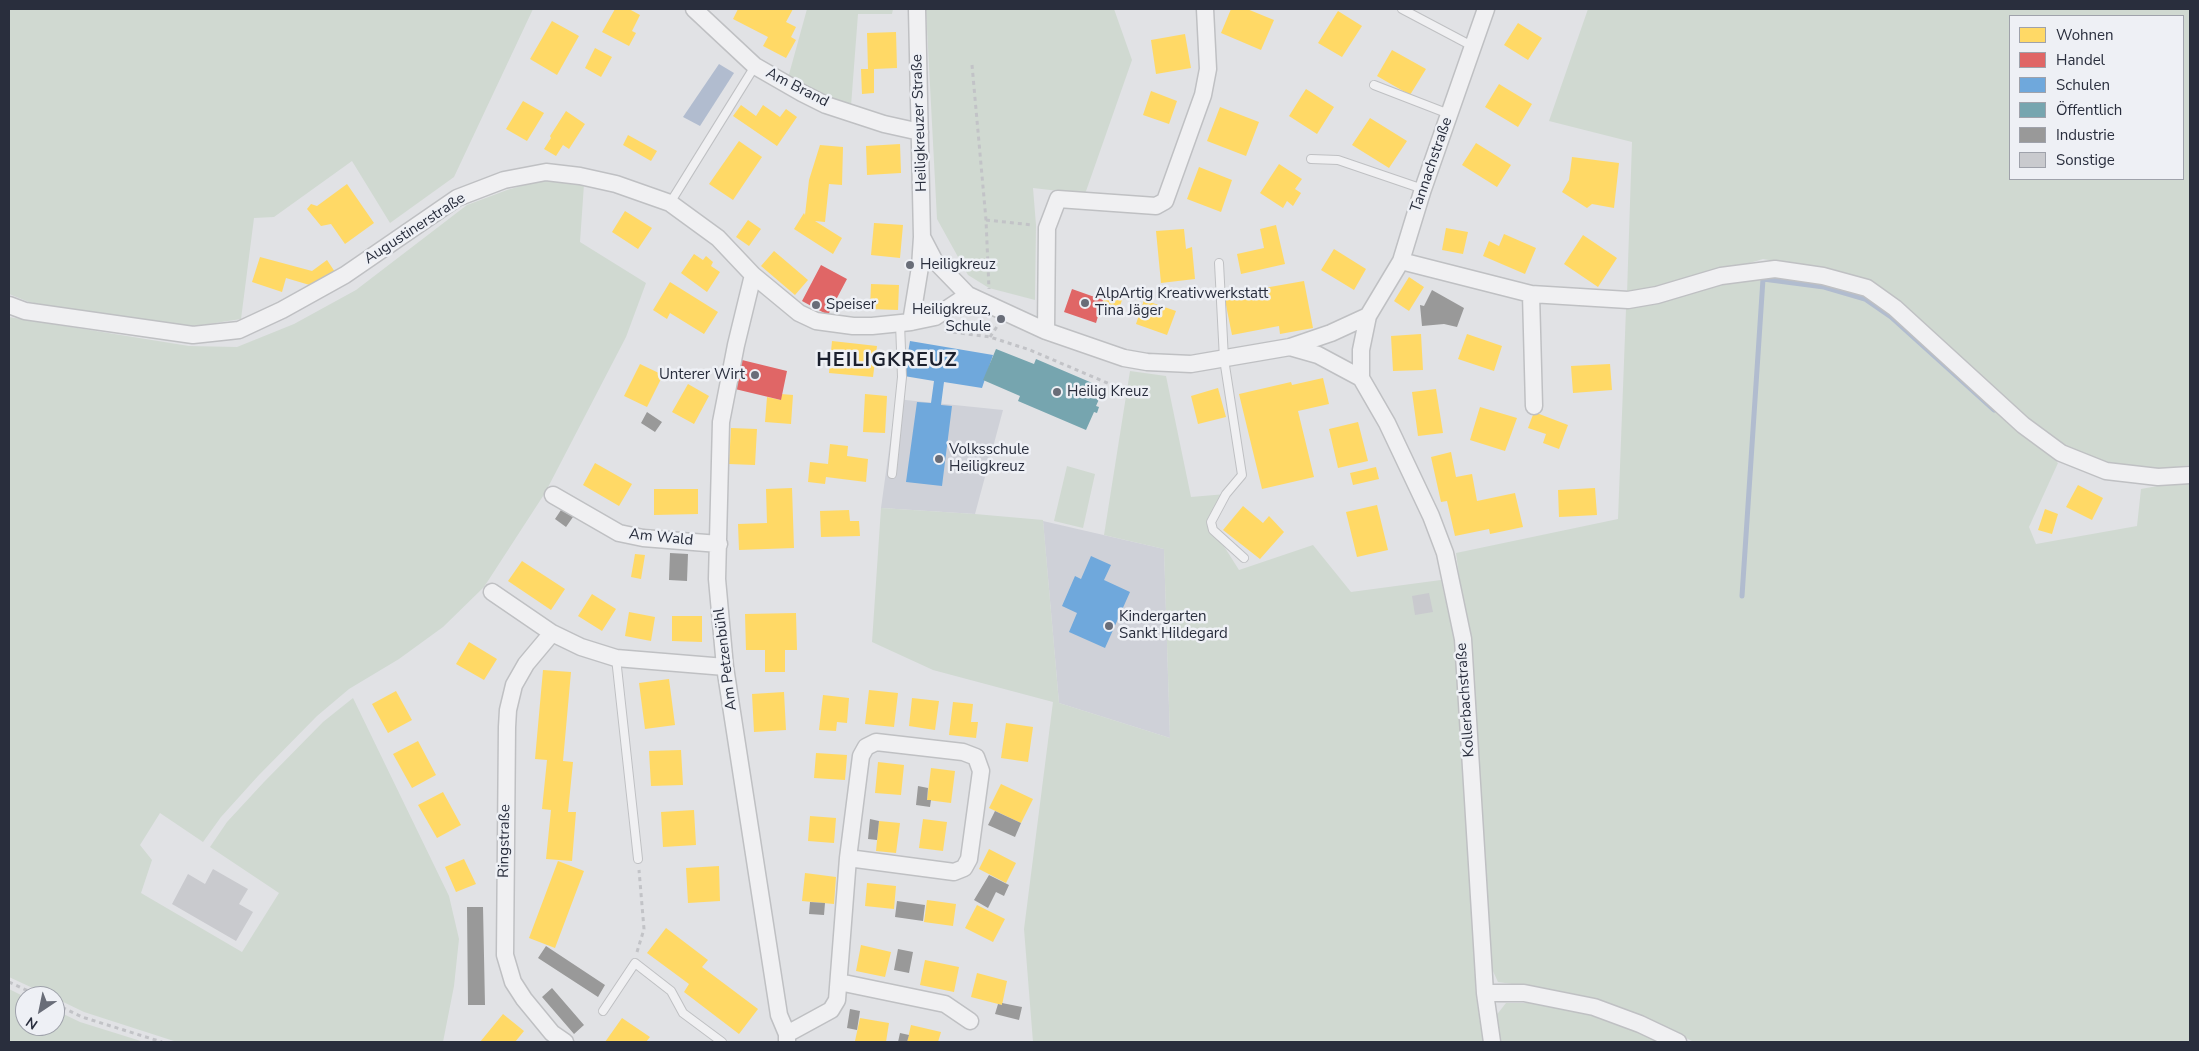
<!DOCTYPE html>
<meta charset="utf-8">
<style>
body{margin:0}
#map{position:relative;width:2199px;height:1051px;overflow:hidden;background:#e1e2e5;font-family:"Nunito Sans",sans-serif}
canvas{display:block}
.frame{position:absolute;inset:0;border:10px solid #292e3d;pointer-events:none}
.legend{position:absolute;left:2009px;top:15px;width:175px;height:165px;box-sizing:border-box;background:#eef0f5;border:1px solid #9fa2ab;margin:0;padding:6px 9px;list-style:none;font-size:15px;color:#292e3d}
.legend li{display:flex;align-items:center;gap:10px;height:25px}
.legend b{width:25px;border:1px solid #9fa2ab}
.north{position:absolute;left:15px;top:986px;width:50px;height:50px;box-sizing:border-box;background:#eef0f5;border:1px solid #9fa2ab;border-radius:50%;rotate:214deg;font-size:14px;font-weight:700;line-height:20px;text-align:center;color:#292e3d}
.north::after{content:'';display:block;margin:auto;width:18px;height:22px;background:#696d78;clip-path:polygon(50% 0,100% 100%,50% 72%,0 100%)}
</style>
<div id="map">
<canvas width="2199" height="1051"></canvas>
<div class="frame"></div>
<ul class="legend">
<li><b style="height:14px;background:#ffd966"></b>Wohnen</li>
<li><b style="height:14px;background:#e06666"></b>Handel</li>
<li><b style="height:14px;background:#6fa8dc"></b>Schulen</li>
<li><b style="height:14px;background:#76a5af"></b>Öffentlich</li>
<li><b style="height:14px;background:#999"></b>Industrie</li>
<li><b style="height:14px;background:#c9cace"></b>Sonstige</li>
</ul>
<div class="north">N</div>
</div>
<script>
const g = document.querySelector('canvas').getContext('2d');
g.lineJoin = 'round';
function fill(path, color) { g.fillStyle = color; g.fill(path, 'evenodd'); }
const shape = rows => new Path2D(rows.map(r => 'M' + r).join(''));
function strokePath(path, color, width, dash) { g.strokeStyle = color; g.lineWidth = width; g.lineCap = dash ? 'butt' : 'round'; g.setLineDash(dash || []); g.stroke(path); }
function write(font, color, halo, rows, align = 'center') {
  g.font = font + ' "Nunito Sans",sans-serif'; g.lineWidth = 5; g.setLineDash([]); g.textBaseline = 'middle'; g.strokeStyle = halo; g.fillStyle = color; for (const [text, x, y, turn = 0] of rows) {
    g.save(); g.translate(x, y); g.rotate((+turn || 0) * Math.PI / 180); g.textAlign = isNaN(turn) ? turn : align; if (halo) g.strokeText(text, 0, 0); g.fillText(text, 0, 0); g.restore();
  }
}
fill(shape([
 [896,399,1003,410,975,514,881,508],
 [1043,521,1164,549,1170,738,1059,703]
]), '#cfd1d8');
fill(shape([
 [9,9,533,9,454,177,390,223,352,161,274,217,254,218,241,319,196,326,136,321,77,311,29,302,9,294],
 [807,9,893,9,892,14,858,14,851,106,788,78],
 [926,9,1114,9,1132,60,1085,194,1033,188,1036,225,1035,300,989,288,968,275,937,219],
 [1588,9,2190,9,2190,465,2161,469,2108,465,2065,446,2025,419,1898,302,1823,269,1763,259,1656,291,1627,294,1632,142,1549,121],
 [2010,16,2183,16,2183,179,2010,179],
 [546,179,584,184,580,242,646,283,626,337,545,493,484,587,443,627,399,659,349,689,317,716,258,776,221,817,203,842,160,813,140,845,152,860,141,893,242,952,279,893,210,847,227,822,264,782,323,722,353,698,449,896,459,939,454,986,443,1042,177,1042,84,1012,55,998,55,996,50,996,9,977,9,317,189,346,237,347,294,324,356,290,467,205,507,190],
 [1776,277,1820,284,1862,295,1889,311,2058,463,2029,527,2036,544,2137,526,2141,489,2190,480,2190,1042,1694,1042,1684,1037,1526,986,1498,982,1492,969,1475,694,1456,553,1618,519,1626,309,1722,282],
 [1130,371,1166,376,1191,497,1226,494,1208,521,1239,570,1313,545,1351,592,1441,580,1455,643,1461,695,1476,994,1483,1042,1033,1042,1024,929,1053,702,933,670,872,642,881,508,975,514,1043,520,1059,703,1170,738,1164,549,1104,535],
 [1067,466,1095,474,1083,528,1054,521],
 [9,989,25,997,25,1026,55,1026,55,1010,80,1022,144,1042,9,1042],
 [1506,1003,1531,1003,1594,1015,1661,1042,1499,1042,1495,1017]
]), '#d0d9d1');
fill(shape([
 [719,64,734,73,700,126,683,117]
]), '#b1bccf');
fill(shape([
 [615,9,629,9,640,15,632,31,636,33,629,46,602,32],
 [738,9,793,9,786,22,796,27,791,37,796,40,786,58,763,46,768,37,733,19],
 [1231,9,1247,9,1274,20,1261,50,1221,33],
 [1338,11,1362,26,1342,57,1318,43],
 [552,21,579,36,557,75,530,59],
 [1518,23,1542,38,1528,60,1504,45],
 [896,32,897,68,874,69,874,93,862,94,861,69,868,69,867,33],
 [1185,34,1191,68,1156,74,1151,40],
 [595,48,612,57,601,77,585,68],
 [1392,50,1426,69,1410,95,1377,76],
 [1499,84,1532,104,1518,127,1485,107],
 [1306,89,1334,107,1317,134,1289,116],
 [1151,91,1177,101,1169,124,1143,115],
 [523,101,544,113,527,141,506,129],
 [741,105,756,116,763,105,780,117,786,109,797,117,777,146,733,116],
 [1220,107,1259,122,1246,156,1207,141],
 [566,111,585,124,569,149,563,145,556,156,544,149,551,138,550,136],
 [1370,118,1407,141,1389,168,1352,145],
 [628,135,657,151,651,161,623,145],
 [739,141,762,157,733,200,709,184],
 [1476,143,1511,165,1497,187,1462,165],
 [900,144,901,173,867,175,866,146],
 [820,145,843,147,842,185,829,184,825,222,815,221,842,238,833,254,794,229,804,213,805,215,809,180],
 [1572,157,1619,163,1614,208,1592,204,1587,208,1562,192,1569,180],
 [1279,164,1302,179,1295,189,1301,193,1293,206,1287,201,1283,208,1260,193],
 [1199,167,1232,180,1221,212,1187,199],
 [347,184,374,223,345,244,331,224,321,226,307,209,311,204,317,206],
 [625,211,652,228,638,249,612,232],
 [748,220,761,229,749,246,736,237],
 [874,223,903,225,900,258,871,255],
 [1276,225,1285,264,1241,274,1237,254,1264,248,1260,229],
 [1446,228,1468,232,1463,254,1442,250],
 [1184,229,1186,249,1192,247,1195,279,1161,283,1156,231],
 [1504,234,1536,248,1525,274,1483,256,1489,241,1499,246],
 [1583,235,1617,258,1598,287,1564,264],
 [1334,249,1366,269,1354,290,1321,270],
 [774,251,808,280,795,295,761,266],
 [694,254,703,260,706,256,713,262,711,266,720,272,707,292,681,273],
 [260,257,312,271,327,260,335,272,313,286,286,278,282,292,252,282],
 [1409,277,1424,287,1409,311,1394,301],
 [1304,281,1313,328,1280,334,1279,326,1232,335,1224,295],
 [670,282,718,312,704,334,670,313,667,319,653,310],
 [871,284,899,285,898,310,870,309],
 [1106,292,1123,297,1118,312,1101,307],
 [1144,300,1176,311,1167,335,1136,324],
 [1421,334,1423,370,1393,371,1391,336],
 [1467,334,1502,346,1494,371,1458,359],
 [832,341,877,346,873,377,829,373],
 [640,364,663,375,647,407,624,396],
 [1610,364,1612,390,1573,393,1571,366],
 [1323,378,1329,404,1298,411,1314,477,1262,489,1239,394,1291,382,1292,385],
 [688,384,709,396,694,424,672,412],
 [1218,388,1226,417,1198,424,1191,396],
 [1436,389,1443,433,1418,436,1412,392],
 [781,394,793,395,791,424,765,422,767,397,781,400],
 [865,394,887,396,885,433,863,432],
 [1480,407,1517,418,1505,451,1470,440],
 [1534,412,1568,425,1559,449,1543,443,1546,434,1528,428],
 [1358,422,1368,461,1338,468,1329,429],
 [731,428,757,429,755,465,729,464],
 [830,444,848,446,847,456,868,459,866,482,826,477,825,484,808,482,810,462,828,464],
 [1451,452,1456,477,1472,474,1477,501,1515,493,1523,527,1490,534,1489,529,1455,536,1447,501,1441,502,1431,457],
 [595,463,632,484,619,506,583,485],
 [1376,467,1379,479,1353,485,1350,473],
 [2078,485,2103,498,2092,520,2066,507],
 [792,488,794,548,739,550,738,524,767,523,766,489],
 [1595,488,1597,515,1559,517,1558,490],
 [654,489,698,489,698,514,654,515],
 [1377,505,1388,550,1357,557,1346,512],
 [1243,506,1263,523,1269,516,1284,532,1260,559,1223,530],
 [2045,509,2058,514,2052,534,2038,530],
 [849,510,850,521,859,521,860,536,821,537,820,511],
 [635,554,645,555,641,579,631,577],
 [522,561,565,589,551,610,508,581],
 [592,594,616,609,602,631,578,616],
 [629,612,655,617,651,641,625,636],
 [796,613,797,650,785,650,785,672,765,672,765,650,746,650,745,614],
 [672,616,702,616,702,642,672,641],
 [469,642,497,659,484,680,456,664],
 [543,670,571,672,563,761,573,762,568,812,576,812,572,861,546,859,551,810,542,809,547,760,535,759],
 [669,679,675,725,645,729,639,683],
 [869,690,898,693,894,727,865,724],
 [396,691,412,720,388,733,372,704],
 [784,692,786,730,754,732,752,694],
 [823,695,849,698,847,723,837,722,836,731,819,730],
 [912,698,939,701,935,730,909,726],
 [953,702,973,704,971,722,978,722,976,738,949,735],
 [1006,723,1033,727,1028,762,1001,758],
 [418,741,436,775,412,788,393,754],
 [681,750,683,785,651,786,649,751],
 [816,753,847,755,845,780,814,778],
 [878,762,904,765,901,795,875,793],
 [931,768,955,771,951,803,927,800],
 [1001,784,1033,799,1021,823,989,808],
 [443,792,461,825,437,838,418,805],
 [694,810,696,845,663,847,661,812],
 [810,816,836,818,834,843,808,841],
 [923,819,947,822,943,851,919,848],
 [879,821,900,823,896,853,876,851],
 [989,849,1016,863,1006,883,979,869],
 [464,859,476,884,456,892,445,867],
 [558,861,584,871,555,948,529,938],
 [719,866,720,901,688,903,686,868],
 [805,873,836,877,834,904,802,901],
 [867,883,896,886,894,909,865,906],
 [927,900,956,904,953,926,924,922],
 [977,905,1005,919,993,942,965,928],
 [666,928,708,960,702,967,758,1009,739,1034,684,992,689,984,647,953],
 [861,945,891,952,885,977,856,971],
 [925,960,959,967,954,992,920,985],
 [977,973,1007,981,1002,1005,971,997],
 [503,1014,524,1031,515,1042,480,1042],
 [622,1018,650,1037,646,1042,605,1042],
 [860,1018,889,1023,886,1042,855,1041],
 [911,1025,941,1032,938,1042,907,1042]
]), '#ffd966');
fill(shape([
 [821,265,847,279,828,315,802,301],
 [1072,289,1103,300,1096,323,1064,312],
 [742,360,787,371,781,400,735,389]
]), '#e06666');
fill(shape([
 [910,341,993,355,982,388,944,382,941,405,952,406,942,486,906,482,917,402,931,403,934,381,904,376],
 [1091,556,1111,565,1104,580,1130,592,1105,648,1069,632,1077,613,1062,606,1075,576,1081,579]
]), '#6fa8dc');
fill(shape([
 [996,349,1034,364,1036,359,1104,388,1096,406,1099,407,1097,413,1094,412,1086,430,1018,401,1020,396,983,380]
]), '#76a5af');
fill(shape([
 [1432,290,1464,308,1457,327,1444,324,1422,326,1420,305,1424,306],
 [647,412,662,422,655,432,641,423],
 [561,510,573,517,566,527,555,519],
 [670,553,688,554,687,581,669,580],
 [918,786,928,788,927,800,931,800,930,807,916,805],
 [995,811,1021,823,1015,837,988,825],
 [870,819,879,821,877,840,868,839],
 [989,875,1009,885,1004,896,996,892,988,908,974,900],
 [897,901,925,905,923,921,895,917],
 [810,902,825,903,824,915,809,914],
 [467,907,483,907,485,1005,468,1005],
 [546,946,605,985,598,997,538,958],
 [898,949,913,952,909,973,894,970],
 [552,988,584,1025,574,1034,542,997],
 [1002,1003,1022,1007,1019,1020,995,1014,998,1004,1002,1005],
 [850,1009,860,1011,857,1030,847,1028],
 [900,1033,909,1035,907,1042,898,1042]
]), '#999');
strokePath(shape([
 [1742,596,1763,279,1824,287,1865,299,1891,317,1994,410]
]), '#b1bccf', 5);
fill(shape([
 [1429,593,1433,612,1415,615,1412,596],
 [213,869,248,889,239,904,253,912,236,941,172,904,188,874,205,884]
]), '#c9cace');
const lane = shape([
 [1402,9,1472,46],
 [1374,85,1449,114],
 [1311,159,1338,160,1423,189],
 [670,203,755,66],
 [1219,263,1224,359,1242,475,1226,494,1211,522,1213,530,1244,558],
 [892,474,902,377,900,323],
 [616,658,638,859],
 [603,1011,635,963,671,991,683,1013,722,1042]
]);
const street = shape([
 [694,9,755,66,802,93,826,105,884,124,920,132],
 [922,237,934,260,968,295,1046,331,1124,358,1147,362,1191,364,1290,347,1331,333,1368,316],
 [1401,261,1531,294,1628,300,1657,295,1721,276,1775,269,1823,276,1867,288,1895,308,2023,425,2061,453,2106,471,2158,477,2190,475],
 [753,275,736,345,721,422,717,579,725,667,779,1015,787,1034,787,1042],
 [1531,294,1534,406],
 [9,305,25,311,193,335,239,330,282,310,345,275,457,198,504,180,546,172,580,176,616,184,670,203,718,238,753,275,799,313,816,321,853,326,872,326,911,322,935,317,968,295],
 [911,322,920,267,922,237,917,9],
 [1046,331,1047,228,1058,199,1156,206,1165,201,1203,95,1208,69,1205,9],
 [1290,347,1318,355,1361,378,1387,423,1431,516,1445,553,1463,639,1485,993,1492,1042],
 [1361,378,1361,350,1368,316,1401,261,1423,189,1486,9],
 [553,495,619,533,643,538,719,544],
 [492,592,552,633],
 [839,982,945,1004,970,1021],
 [1485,993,1524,993,1594,1007,1640,1024,1678,1042],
 [787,1034,831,1010,837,1000,848,858,861,756,866,747,876,742,963,752,976,757,981,771,969,859,964,868,954,872,848,858],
 [565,1042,552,1033,524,999,513,982,505,955,507,727,508,710,514,685,526,664,552,633,581,647,616,658,725,667]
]);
strokePath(lane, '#bfc0c3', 10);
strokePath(street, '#bfc0c3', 19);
strokePath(shape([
 [972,65,986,220,989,289],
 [986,220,1033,225],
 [945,331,990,337,1030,350,1119,388],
 [990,337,998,325],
 [637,952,644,929,639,870],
 [9,982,39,996],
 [55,1004,82,1017,162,1042]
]), '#c2c3c7', 3, [4, 4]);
strokePath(lane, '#f0f0f2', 8);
strokePath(street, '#f0f0f2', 16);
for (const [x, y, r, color] of [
 [910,265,5,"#696d78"],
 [1085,303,5,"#696d78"],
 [816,305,5,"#696d78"],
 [1001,319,5,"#696d78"],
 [755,375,5,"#696d78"],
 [1057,392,5,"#696d78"],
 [939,459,5,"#696d78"],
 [1109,626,5,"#696d78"]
]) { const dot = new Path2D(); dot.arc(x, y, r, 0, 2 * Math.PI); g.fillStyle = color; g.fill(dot); strokePath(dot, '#eef0f5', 2); }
write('15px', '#292e3d', '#eef0f5', [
 ["Am Brand",797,88,27],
 ["Heiligkreuzer Straße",920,123,-92],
 ["Tannachstraße",1432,165,-71],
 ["Augustinerstraße",415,229,-33],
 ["Am Wald",661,538,6],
 ["Am Petzenbühl",726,659,-97],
 ["Kollerbachstraße",1466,700,-94],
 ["Ringstraße",505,841,-89]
]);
write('15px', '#292e3d', '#eef0f5', [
 ["Heiligkreuz",920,265],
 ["AlpArtig Kreativwerkstatt",1095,294],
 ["Tina Jäger",1095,311],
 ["Speiser",826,305],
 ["Heiligkreuz,",991,310,"right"],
 ["Schule",991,327,"right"],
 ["Unterer Wirt",745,375,"right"],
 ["Heilig Kreuz",1067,392],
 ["Volksschule",949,450],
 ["Heiligkreuz",949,467],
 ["Kindergarten",1119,617],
 ["Sankt Hildegard",1119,634]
], 'left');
g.letterSpacing = '1px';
write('bold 20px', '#1b202e', '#eef0f5', [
 ["HEILIGKREUZ",887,361]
]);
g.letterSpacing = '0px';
</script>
